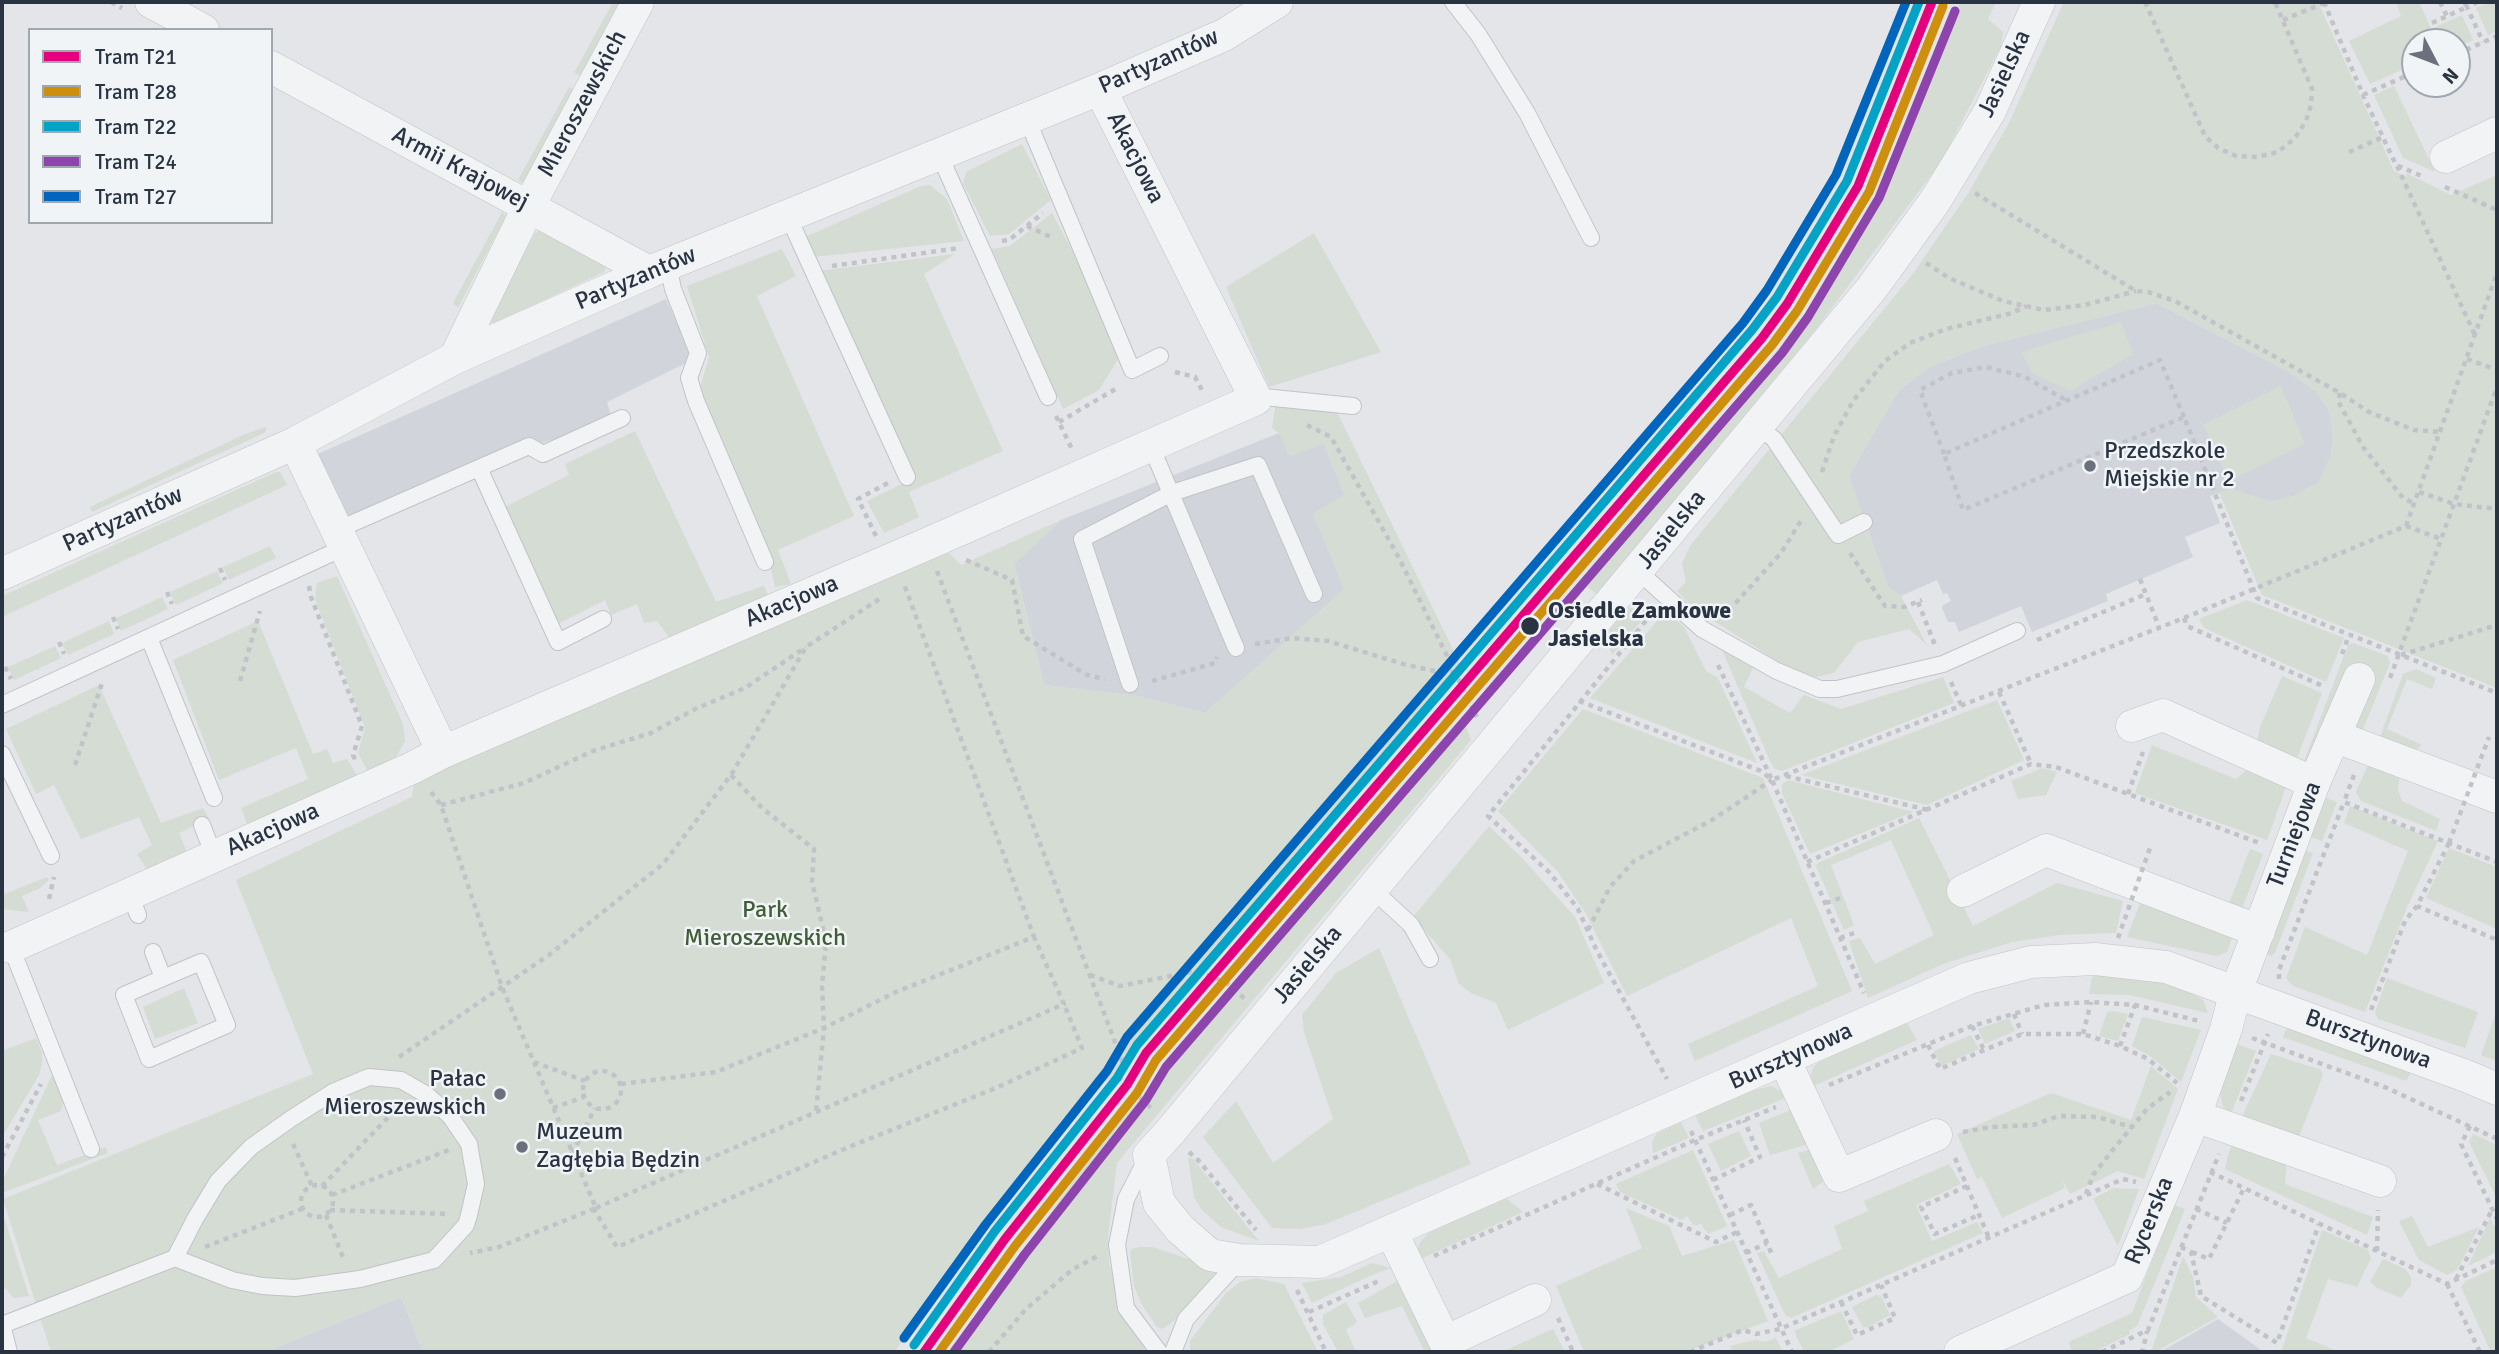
<!DOCTYPE html>
<meta charset="utf-8">
<style>
body{margin:0}
#map{position:relative;width:2499px;height:1354px;overflow:hidden;background:#e3e5e8;font-family:Signika,sans-serif}
canvas{display:block}
.frame{position:absolute;inset:0;border:4px solid #293342;pointer-events:none}
.legend{position:absolute;left:28px;top:28px;width:245px;height:196px;box-sizing:border-box;background:#f1f4f7;border:2px solid #a1a7af;margin:0;padding:9px 12px;list-style:none;font-size:21px;color:#293342}
.legend li{display:flex;align-items:center;gap:14px;height:35px}
.legend b{width:35px;border:2px solid #a1a7af}
.north{position:absolute;left:2401px;top:28px;width:70px;height:70px;box-sizing:border-box;background:#f1f4f7;border:2px solid #a1a7af;border-radius:50%;rotate:132deg;font-size:19px;font-weight:700;line-height:28px;text-align:center;color:#293342}
.north::after{content:'';display:block;margin:auto;width:24px;height:32px;background:#6a717c;clip-path:polygon(50% 0,100% 100%,50% 72%,0 100%)}
</style>
<div id="map">
<canvas width="2499" height="1354"></canvas>
<div class="frame"></div>
<ul class="legend">
<li><b style="height:9px;background:#e5007d"></b>Tram T21</li>
<li><b style="height:9px;background:#ce8f0d"></b>Tram T28</li>
<li><b style="height:9px;background:#02a3c7"></b>Tram T22</li>
<li><b style="height:9px;background:#8e44ad"></b>Tram T24</li>
<li><b style="height:9px;background:#0065bd"></b>Tram T27</li>
</ul>
<div class="north">N</div>
</div>
<script>
const g = document.querySelector('canvas').getContext('2d');
g.lineJoin = 'round';
function fill(path, color) { g.fillStyle = color; g.fill(path, 'evenodd'); }
const shape = rows => new Path2D(rows.map(r => 'M' + r).join(''));
function strokePath(path, color, width, dash) { g.strokeStyle = color; g.lineWidth = width; g.lineCap = dash ? 'butt' : 'round'; g.setLineDash(dash || []); g.stroke(path); }
function write(font, color, halo, rows, align = 'center') {
  g.font = font + ' Signika,sans-serif'; g.lineWidth = 5; g.setLineDash([]); g.textBaseline = 'middle'; g.strokeStyle = halo; g.fillStyle = color; for (const [text, x, y, turn = 0] of rows) {
    g.save(); g.translate(x, y); g.rotate((+turn || 0) * Math.PI / 180); g.textAlign = isNaN(turn) ? turn : align; if (halo) g.strokeText(text, 0, 0); g.fillText(text, 0, 0); g.restore();
  }
}
fill(shape([
 [666,299,694,359,607,402,612,419,558,444,550,440,339,522,309,458],
 [2156,303,2289,372,2315,391,2328,408,2333,432,2331,456,2319,482,2294,496,2270,502,2231,489,2210,496,2220,523,2185,537,2193,557,2106,594,2108,601,2032,632,2021,606,1959,632,1955,622,1948,622,1942,608,1943,605,1951,601,1947,593,1943,594,1937,580,1901,596,1888,587,1849,476,1899,390,1929,367,1983,346],
 [1279,433,1324,444,1345,495,1313,514,1345,589,1205,713,1137,696,1044,685,1014,563,1061,520],
 [401,1297,423,1352,265,1352],
 [2218,1319,2264,1352,2160,1352]
]), '#d1d5db');
fill(shape([
 [613,2,623,2,583,76,574,73],
 [1960,2,1996,2,1988,19,2003,32,2001,46,1941,162,1816,329,1597,594,1581,582,1697,449,1788,337,1857,245,1889,179],
 [2064,2,2318,2,2394,171,2407,177,2406,173,2451,195,2497,175,2497,688,2262,595,2219,492,2231,489,2271,502,2294,496,2318,482,2331,456,2333,432,2328,408,2315,391,2289,372,2156,303,1983,346,1929,367,1899,390,1849,476,1888,587,1901,596,1927,645,1909,629,1858,642,1834,673,1817,677,1787,667,1693,608,1677,591,1686,582,1682,564,1690,546,1912,275,1967,195,2009,123],
 [2396,2,2423,2,2420,4,2431,29,2462,15,2473,40,2457,47,2457,42,2415,42,2415,64,2370,84,2349,41,2401,16],
 [2490,2,2497,2,2497,31,2488,35,2476,8],
 [2394,86,2435,172,2403,158,2374,95],
 [569,87,576,91,526,182,522,182,518,180],
 [1022,144,1051,200,1009,234,990,236,963,183,966,172],
 [930,185,947,199,964,241,814,257,805,237,921,186],
 [502,212,506,216,458,308,453,303],
 [1052,213,1081,267,1118,359,1099,390,1063,409,992,249,1010,246],
 [539,231,606,267,604,272,493,324,489,319,535,233],
 [1314,233,1381,352,1269,387,1226,287],
 [782,249,796,276,757,296,854,516,778,550,791,584,775,587,768,556,700,388,709,357,687,286],
 [955,254,924,274,1003,451,909,492,919,517,884,533,867,501,912,479,818,271],
 [2121,322,2133,354,2070,391,2032,373,2021,352],
 [2281,386,2305,444,2229,481,2203,425],
 [1276,403,1336,410,1464,672,1120,1073,1099,1085,894,1352,423,1352,401,1297,265,1352,51,1352,3,1199,313,1074,236,880,412,797,415,778,899,571,949,553,961,565,1061,520,1014,564,1044,685,1137,696,1205,713,1344,589,1313,514,1345,494,1324,444,1289,457,1279,433,1272,428],
 [266,427,266,432,92,512,90,507,245,434],
 [635,431,716,602,764,586,768,595,669,637,657,621,644,623,637,604,611,615,605,600,556,625,505,507,569,475,565,464],
 [276,472,280,472,287,485,2,617,2,596],
 [270,546,276,558,229,580,223,567],
 [217,571,223,583,176,605,170,592],
 [337,576,403,724,405,741,396,757,368,772,358,753,365,728,315,599,317,583],
 [162,597,168,609,121,631,116,618],
 [2247,600,2344,638,2326,682,2204,628,2199,619],
 [1645,605,1654,606,1612,655,1606,634,1627,609],
 [1666,611,1684,627,1706,671,1718,678,1757,763,1590,698],
 [109,621,114,634,68,655,62,643],
 [258,621,313,754,327,749,333,763,347,759,357,775,248,826,241,808,308,779,296,748,219,780,173,660],
 [2353,643,2388,656,2390,663,2361,734,2316,766,2303,764,2348,645],
 [55,646,61,658,14,680,8,667],
 [1722,650,1753,668,1744,687,1790,713,1804,695,1841,709,1943,677,1954,703,1782,771,1775,769,1770,761],
 [2416,669,2436,678,2432,689,2407,679,2387,729,2422,745,2415,751,2377,745,2403,674],
 [2282,676,2322,693,2296,761,2262,746,2258,739,2259,730],
 [99,685,161,823,203,808,209,819,179,833,188,855,147,869,137,854,152,845,139,817,81,839,54,785,36,794,6,729],
 [1997,700,2024,760,1927,805,1801,775],
 [1583,709,1763,778,1852,991,1695,1061,1688,1044,1818,986,1791,918,1627,996,1586,914,1558,872,1498,811],
 [1465,723,1471,740,1117,1163,1108,1236,1109,1264,1124,1305,1158,1352,950,1352,1098,1147],
 [2152,745,2236,779,2252,766,2290,776,2267,840,2135,793],
 [2371,758,2400,773,2398,790,2402,801,2440,819,2436,831,2361,801,2356,792],
 [2042,768,2057,772,2046,795,2018,799,2011,781],
 [1788,780,1913,812,1810,854,1782,793,1782,784],
 [2326,798,2337,802,2322,841,2311,837],
 [2350,806,2438,841,2408,905,2365,1012,2293,986,2286,978,2305,927,2367,955,2408,851,2344,823],
 [1919,818,1973,926,2057,883,2123,901,2116,933,2059,935,2012,942,1943,964,1868,998,1849,941,1860,938,1875,964,1934,935,1891,840,1831,865,1854,925,1844,930,1816,866,1818,863],
 [1489,826,1524,860,1575,917,1604,983,1508,1030,1496,1003,1471,993,1459,984,1450,959,1413,917],
 [2449,848,2497,867,2497,929,2426,898],
 [2250,849,2263,854,2240,914,2227,909],
 [2306,851,2313,853,2275,953,2271,956,2265,953],
 [47,877,49,880,40,888,22,896,29,912,2,909,2,895],
 [2144,893,2234,932,2227,952,2216,956,2127,937],
 [1379,948,1471,1164,1326,1224,1301,1229,1272,1228,1203,1137,1236,1101,1273,1163,1333,1119,1304,1032,1302,1015,1336,973],
 [2100,973,2140,977,2186,990,2203,1000,2208,1013,2129,995,2089,994,2092,977],
 [2387,978,2478,1012,2465,1048,2378,1019,2375,1012],
 [184,988,198,1023,155,1039,143,1007],
 [2113,1011,2128,1014,2118,1041,2099,1036,2107,1012],
 [2496,1013,2497,1013,2497,1061,2481,1055],
 [2142,1017,2201,1030,2181,1082,2150,1056,2132,1046],
 [2009,1018,2015,1031,1985,1044,1978,1029],
 [1907,1023,1917,1040,1811,1087,1810,1077,1814,1066,1823,1059],
 [2287,1028,2411,1072,2406,1081,2283,1037],
 [1971,1035,1979,1049,1941,1066,1934,1051],
 [36,1038,42,1052,42,1064,39,1075,2,1137,2,1051],
 [2234,1043,2256,1051,2231,1114,2223,1107,2220,1092],
 [2271,1054,2321,1070,2323,1075,2298,1139,2240,1121],
 [2151,1066,2178,1089,2144,1179,2118,1171,2070,1194,2062,1179,2065,1188,2002,1218,1982,1177,1977,1179,1957,1134,2051,1093,2131,1120],
 [53,1073,63,1103,61,1111,38,1120,57,1165,106,1147,108,1153,2,1193,2,1182],
 [1771,1086,1791,1096,1703,1131,1695,1115,1754,1090],
 [1798,1107,1820,1141,1770,1155,1759,1123],
 [1681,1122,1689,1138,1653,1153,1652,1142,1657,1133],
 [1739,1131,1751,1156,1721,1171,1708,1144],
 [2473,1134,2497,1145,2497,1199,2469,1142],
 [2234,1140,2287,1155,2285,1184,2373,1217,2367,1235,2225,1169,2228,1155],
 [1821,1146,1828,1178,1813,1189,1798,1153],
 [1693,1150,1727,1226,1708,1234,1701,1224,1694,1226,1687,1216,1682,1220,1620,1192,1616,1184],
 [1188,1157,1193,1159,1259,1241,1221,1227,1202,1210,1194,1197],
 [1949,1164,1961,1184,1916,1205,1932,1241,1977,1222,1983,1233,1791,1318,1785,1315,1757,1253,1764,1251,1779,1278,1842,1249,1834,1226,1868,1211,1864,1201],
 [2113,1188,2139,1189,2118,1246,2093,1199],
 [1505,1197,1523,1212,1416,1261,1419,1244,1428,1233],
 [2174,1205,2185,1209,2137,1326,2129,1331,2130,1334,2094,1352,2072,1352,2069,1342,2132,1313],
 [1626,1208,1669,1226,1682,1256,1734,1240,1768,1321,1685,1352,1584,1352,1556,1286,1642,1248],
 [2,1211,29,1296,14,1298,2,1285],
 [2412,1216,2428,1247,2479,1227,2457,1270,2447,1275,2419,1260,2399,1221],
 [2490,1218,2497,1230,2497,1252,2468,1266],
 [2322,1230,2368,1250,2371,1258,2357,1287,2328,1279,2306,1338,2339,1352,2281,1352],
 [1140,1247,1152,1247,1219,1269,1174,1321,1162,1329,1157,1327,1141,1303,1134,1286,1130,1253,1131,1249],
 [2183,1256,2193,1277,2196,1297,2218,1317,2155,1352,2146,1352,2152,1349],
 [2383,1259,2405,1269,2411,1277,2411,1285,2401,1298,2377,1288,2370,1282],
 [1372,1263,1391,1268,1374,1274,1312,1303,1302,1283,1341,1277],
 [2497,1267,2497,1352,2491,1352,2461,1287,2466,1281],
 [1256,1278,1284,1284,1318,1352,1190,1352,1190,1341,1226,1293,1240,1282],
 [1401,1279,1441,1347,1430,1352,1425,1352,1402,1306,1365,1318,1358,1303],
 [1876,1295,1881,1296,1890,1315,1868,1327,1863,1327,1852,1307],
 [1346,1302,1357,1322,1346,1330,1356,1352,1338,1352,1323,1324,1323,1315],
 [1841,1311,1854,1339,1828,1352,1804,1352,1794,1331],
 [1553,1329,1565,1352,1502,1352],
 [1776,1338,1783,1352,1733,1352,1730,1346,1755,1340,1764,1342]
]), '#d4dcd3');
const lane = shape([
 [1453,2,1478,34,1527,113,1591,238],
 [1027,119,1132,370,1160,356],
 [939,154,1048,397],
 [788,216,907,477],
 [668,265,673,289,698,353,689,378,696,401,765,562],
 [1254,396,1353,406],
 [1757,426,1774,439,1838,535,1864,522],
 [1151,446,1236,648],
 [479,468,558,642,603,619],
 [337,530,529,446,543,454,622,418],
 [1638,571,1702,629,1777,671,1820,689,1837,689,1943,664,2017,631],
 [149,638,214,798],
 [1130,684,1082,539,1172,493,1258,465,1314,594],
 [2,705,345,547],
 [2,754,51,856],
 [202,825,214,856],
 [1372,889,1411,925,1430,959],
 [130,894,138,915],
 [11,947,91,1149],
 [153,952,163,978,201,962,227,1025,149,1059,124,995,163,978],
 [1146,1160,1126,1199,1117,1245,1126,1308,1159,1352],
 [9,1352,2,1325,175,1258,195,1219,218,1181,251,1147,292,1118,333,1092,369,1077,401,1080,427,1095,450,1116,469,1144,476,1184,469,1215,466,1225,434,1260,360,1279,295,1288,262,1286,232,1280,175,1258],
 [1173,1352,1186,1319,1240,1260]
]);
const street = shape([
 [151,2,203,30],
 [2039,2,1990,111,1935,201,1872,288,1169,1133,1149,1155,1159,1203,1180,1229,1210,1255,1240,1260,1320,1262,1969,978,2031,962,2095,959,2166,967,2466,1076,2497,1089],
 [271,67,649,272],
 [2446,157,2497,133],
 [455,358,529,206,638,2],
 [295,443,443,752],
 [2,574,295,443,455,358,649,272,1100,89,1224,35,1277,2],
 [2132,726,2163,715,2314,783],
 [2334,736,2497,797],
 [1963,891,2046,850,2259,931],
 [11,947,412,768,443,752,927,544,1256,399,1100,89],
 [1784,1059,1839,1176,1936,1135],
 [2195,1116,2380,1181],
 [1391,1231,1445,1342,1535,1300],
 [1960,1352,2127,1277,2195,1116,2226,1029,2235,994,2314,783,2359,679]
]);
strokePath(lane, '#c1c3c6', 18);
strokePath(street, '#c1c3c6', 33);
strokePath(shape([
 [111,2,122,8],
 [2145,2,2205,136,2218,148,2236,156,2257,157,2278,152,2295,138,2306,121,2311,105,2312,89,2275,2],
 [2324,2,2363,95,2396,165,2424,177],
 [2440,2,2447,16],
 [2478,2,2467,7,2483,42],
 [2283,20,2324,3],
 [2432,23,2467,7,2464,2],
 [2457,54,2497,36],
 [2363,95,2415,72],
 [2349,152,2383,137],
 [2397,166,2475,335],
 [2445,187,2497,210],
 [1975,193,2136,291,2148,292,2175,301,2340,393,2369,412,2414,430,2440,432],
 [1027,226,1051,237],
 [1002,241,1009,240,1043,213],
 [1926,263,1949,278,2003,301,2044,310,2085,305,2136,291],
 [832,266,959,248],
 [2467,359,2497,370],
 [1175,372,1195,377,1203,392],
 [2340,393,2338,401,2363,447,2403,498,2415,504],
 [1056,416,1072,449],
 [2184,417,2160,360,1944,454,1963,510,2184,417,2257,598,2497,693],
 [1059,422,1119,387],
 [1307,425,1331,437,1398,556,1477,717],
 [1944,454,1920,390,1952,373,1986,367,2025,377,2066,400],
 [1822,472,1834,436,1853,401,1885,361,1910,343,1946,329,2012,313,2026,306],
 [2419,492,2454,504,2497,509],
 [2406,526,2497,273],
 [876,536,858,499,888,483],
 [1850,553,1885,606,1904,607,1922,600],
 [966,560,1012,580,1023,636,1087,675,1105,679],
 [220,568,225,580],
 [937,571,1124,1066,1120,1079,1152,1109],
 [2140,579,2159,627],
 [309,586,311,597,362,726,353,755,356,761],
 [167,592,172,604],
 [1918,602,1935,645],
 [1652,613,1488,816,1550,873,1578,909,1596,949,1667,1079],
 [113,617,118,629],
 [1722,618,1781,553,1802,519],
 [2184,618,2187,626,2323,686],
 [2037,640,2146,594],
 [59,642,64,654],
 [1255,644,1292,638,1328,641,1403,664,1434,671,1455,672],
 [2342,654,2349,635],
 [2401,655,2497,625],
 [1718,665,1772,780,2184,618,2406,526,2441,539],
 [5,667,11,679],
 [2390,678,2497,387],
 [240,681,260,611],
 [1152,681,1215,663,1217,657],
 [1951,682,1962,707],
 [1999,692,2031,764],
 [1579,701,1761,771,1772,780,1864,993],
 [75,765,102,683],
 [731,775,762,808,814,849,812,881,826,942,822,986,824,1028,816,1112],
 [2354,775,2344,802,2497,862],
 [1786,776,1928,810],
 [431,792,441,805,502,987,596,1208,499,1247,470,1253],
 [2128,794,2143,752],
 [441,805,524,783,593,751,651,733,695,709,745,688,806,647],
 [2449,843,2417,906,2497,940],
 [1807,862,2031,764,2056,767,2262,844],
 [49,899,54,877],
 [1826,903,1840,898],
 [1588,930,1610,887,1634,861,1712,820,1772,780],
 [1840,938,1854,933],
 [1090,975,1120,986,1191,972,1211,976,1228,984,1245,999],
 [2279,979,2279,970,2344,802],
 [2371,1010,2405,921,2417,906],
 [2014,1014,2022,1034],
 [1972,1026,1984,1050],
 [2083,1034,2091,1002],
 [2252,1038,2387,1088,2497,1139],
 [1928,1045,1940,1069,2022,1034,2083,1034,2120,1046,2148,1059,2177,1083],
 [2120,1046,2135,1005],
 [399,1057,549,955,663,864,731,775,806,647,881,598],
 [534,1062,585,1081],
 '583 1090a19 19 0 1 1 38 0a19 19 0 1 1-38 0Z',
 [621,1084,716,1072,824,1028,896,992,1034,937,904,584],
 [1829,1085,1972,1026,2044,1005,2091,1002,2135,1005,2199,1021],
 [2241,1101,2268,1034],
 [553,1108,584,1097],
 [2470,1126,2461,1144,2497,1219],
 [1691,1131,1792,1352],
 [1963,1132,1991,1127,2033,1125,2059,1116,2097,1117,2132,1127],
 [293,1144,312,1186],
 [1189,1152,1199,1161,1256,1230],
 [572,1154,595,1108],
 [2,1157,41,1084],
 [1955,1158,1989,1238],
 [2210,1172,2447,1284,2497,1260],
 [1713,1180,1760,1157,1744,1120],
 [1597,1184,1716,1242,1737,1232],
 '301 1201a16 16 0 1 1 32 0a16 16 0 1 1-32 0Z',
 [322,1186,400,1105],
 [1967,1186,1921,1207,1935,1234,1979,1215],
 [2086,1194,2093,1175,2116,1146,2147,1109,2170,1092],
 [332,1195,449,1150],
 [593,1208,617,1247,849,1147,996,1088,1082,1048,1064,1004],
 [596,1208,1064,1004,1034,937],
 [2196,1209,2227,1223],
 [330,1210,447,1214],
 [326,1215,344,1260],
 [1730,1215,1751,1205,1773,1257],
 [205,1247,302,1209],
 [2181,1247,2191,1252,2201,1296,2277,1343,2319,1224],
 [2377,1251,2378,1210],
 [2192,1252,2209,1259,2244,1188],
 [1746,1253,1767,1243],
 [1434,1256,1695,1140,1776,1107],
 [2456,1279,2492,1210],
 [2447,1284,2480,1352],
 [1297,1290,1326,1352],
 [1841,1302,1857,1335,1895,1318,1881,1285],
 [1309,1312,1381,1280],
 [1558,1318,1573,1352],
 [989,1352,1026,1309,1073,1269,1098,1256],
 [1690,1352,1743,1330,1756,1334,1780,1329,2123,1179,2136,1182],
 [2102,1352,2148,1330,2219,1154],
 [2140,1352,2143,1350,2147,1331]
]), '#c2c3c8', 4.5, [5, 5]);
strokePath(lane, '#f2f3f5', 16);
strokePath(street, '#f2f3f5', 32);
strokePath(shape([
 [2449,843,2489,737],
 [2118,938,2150,848]
]), '#c2c3c8', 4.5, [5, 5]);
strokePath(shape([
 [924,1352,1005,1239,1127,1085,1146,1053,1762,338,1787,304,1858,186,1932,2]
]), '#e5007d', 9);
strokePath(shape([
 [939,1352,1015,1246,1137,1093,1156,1060,1772,345,1797,311,1869,192,1943,6]
]), '#ce8f0d', 9);
strokePath(shape([
 [914,1345,995,1231,1117,1078,1137,1045,1752,330,1777,297,1847,181,1919,2]
]), '#02a3c7', 9);
strokePath(shape([
 [954,1352,1025,1254,1146,1100,1166,1067,1782,353,1808,317,1879,198,1955,11]
]), '#8e44ad', 9);
strokePath(shape([
 [904,1338,986,1224,1107,1071,1127,1037,1743,323,1767,290,1836,175,1906,2]
]), '#0065bd', 9);
for (const [x, y, r, color] of [
 [2090,466,7,"#6a717c"],
 [1530,626,10,"#293342"],
 [500,1094,7,"#6a717c"],
 [522,1147,7,"#6a717c"]
]) { const dot = new Path2D(); dot.arc(x, y, r, 0, 2 * Math.PI); g.fillStyle = color; g.fill(dot); strokePath(dot, '#f1f4f7', 2.5); }
write('24px', '#293342', '#f1f4f7', [
 ["Partyzantów",1159,62,-24],
 ["Jasielska",2005,74,-65],
 ["Mieroszewskich",583,104,-62],
 ["Akacjowa",1135,158,63],
 ["Armii Krajowej",460,169,28],
 ["Partyzantów",636,279,-23],
 ["Partyzantów",123,520,-24],
 ["Jasielska",1672,530,-51],
 ["Akacjowa",792,602,-23],
 ["Akacjowa",273,830,-24],
 ["Turniejowa",2295,835,-69],
 ["Jasielska",1308,965,-50],
 ["Bursztynowa",2368,1040,20],
 ["Bursztynowa",1791,1057,-24],
 ["Rycerska",2150,1221,-68]
]);
write('24px', '#293342', '#f1f4f7', [
 ["Przedszkole",2104,452],
 ["Miejskie nr 2",2104,480],
 ["Pałac",486,1080,"right"],
 ["Mieroszewskich",486,1108,"right"],
 ["Muzeum",536,1133],
 ["Zagłębia Będzin",536,1161]
], 'left');
write('bold 24px', '#293342', '#f1f4f7', [
 ["Osiedle Zamkowe",1548,612],
 ["Jasielska",1548,640]
], 'left');
write('24px', '#405e36', '#f1f4f7', [
 ["Park",765,911],
 ["Mieroszewskich",765,939]
]);
</script>
